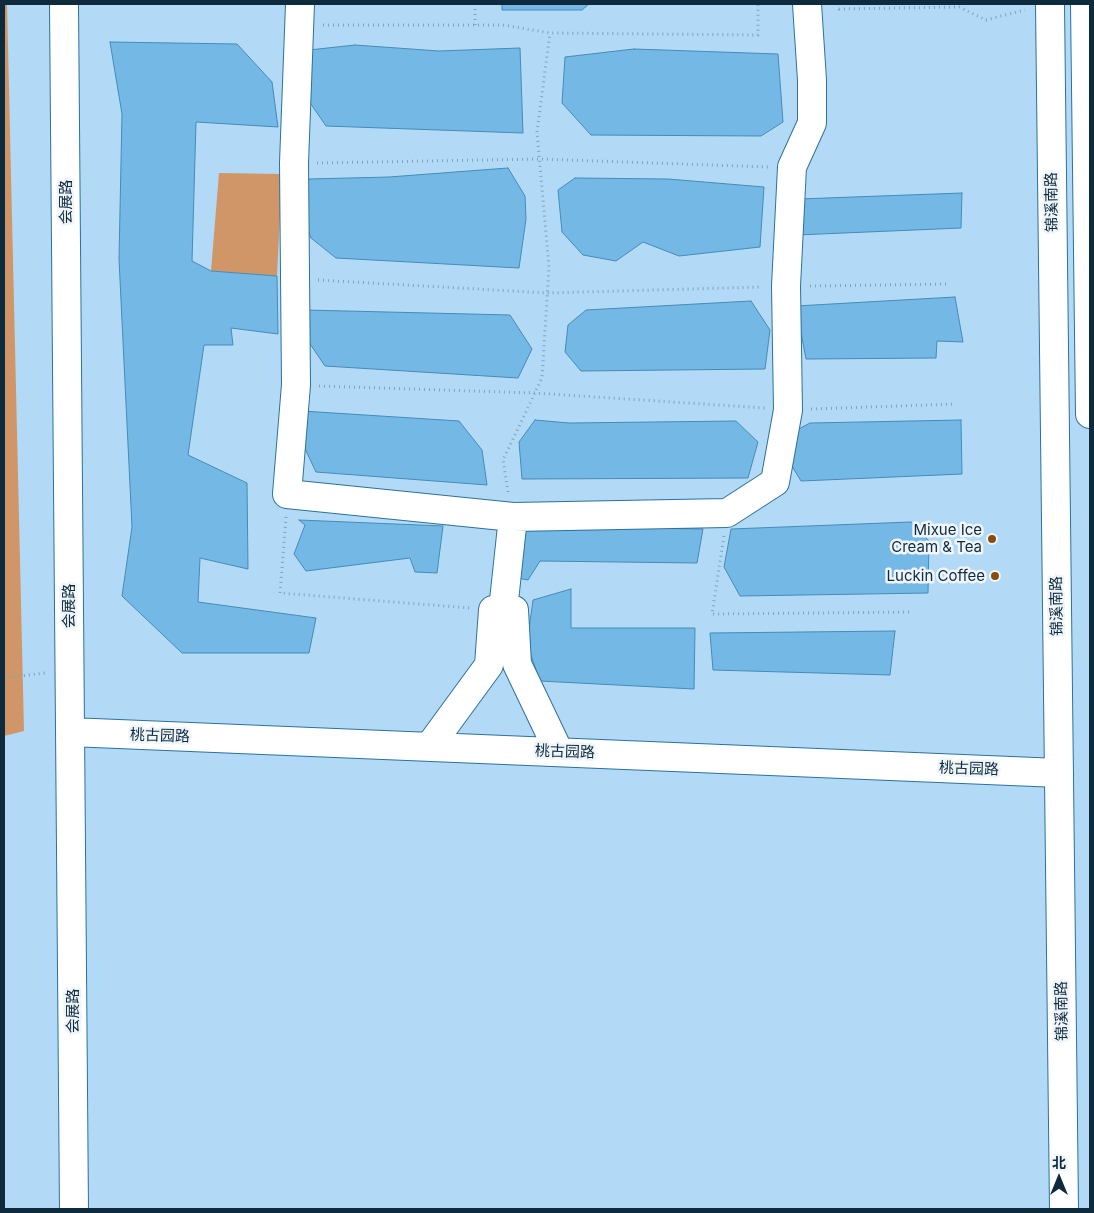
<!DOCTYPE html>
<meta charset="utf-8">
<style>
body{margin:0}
#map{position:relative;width:1094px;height:1213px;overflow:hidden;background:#b2daf6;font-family:Inter,"Noto Sans SC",sans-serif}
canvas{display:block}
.frame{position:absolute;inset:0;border:5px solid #0e2b3d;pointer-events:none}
.north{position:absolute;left:1034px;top:1153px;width:50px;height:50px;-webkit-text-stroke:4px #eff5fa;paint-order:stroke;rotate:0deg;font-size:14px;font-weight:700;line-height:20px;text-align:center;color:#0e2b3d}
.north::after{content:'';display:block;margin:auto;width:18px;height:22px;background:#0e2b3d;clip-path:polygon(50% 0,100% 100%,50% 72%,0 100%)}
</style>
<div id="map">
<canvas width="1094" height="1213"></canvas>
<div class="frame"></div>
<div class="north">北</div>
</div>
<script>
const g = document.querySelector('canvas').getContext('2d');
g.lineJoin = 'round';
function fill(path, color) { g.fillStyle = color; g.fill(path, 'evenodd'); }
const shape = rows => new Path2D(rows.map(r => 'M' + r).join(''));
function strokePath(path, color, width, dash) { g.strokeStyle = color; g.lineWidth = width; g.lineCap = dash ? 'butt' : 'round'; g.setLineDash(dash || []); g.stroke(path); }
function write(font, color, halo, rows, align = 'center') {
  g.font = font + ' Inter,"Noto Sans SC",sans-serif'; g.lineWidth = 5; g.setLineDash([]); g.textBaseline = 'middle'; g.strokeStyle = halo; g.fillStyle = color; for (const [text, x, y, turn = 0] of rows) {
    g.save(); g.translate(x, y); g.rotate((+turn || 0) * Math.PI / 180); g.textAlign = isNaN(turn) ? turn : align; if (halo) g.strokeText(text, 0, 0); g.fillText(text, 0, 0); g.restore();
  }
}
fill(shape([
 [4,4,7,4,24,731,4,736],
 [219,173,282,174,277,276,211,271]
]), '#d19667');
const building = shape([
 [502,4,589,4,582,10,502,10,502,4],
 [110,42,237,44,272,82,278,127,196,122,192,261,211,271,277,276,278,334,231,328,233,345,204,345,188,455,247,483,248,569,200,558,198,602,316,618,309,653,182,653,122,596,132,527,119,259,122,114,110,42],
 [355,45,439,51,520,48,523,133,326,126,304,94,309,50,355,45],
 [634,49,778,54,783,122,761,136,591,135,562,103,565,57,634,49],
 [508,168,525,196,526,219,519,268,336,258,311,238,302,214,309,179,389,177,508,168],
 [575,178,668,179,764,187,760,247,679,256,643,242,616,261,583,255,562,232,558,190,575,178],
 [962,193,961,228,797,235,799,199,962,193],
 [955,297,963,342,937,341,936,358,806,359,796,306,955,297],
 [751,301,770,330,765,369,581,371,565,352,568,325,586,310,751,301],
 [305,310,510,315,532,349,518,378,325,366,302,332,305,310],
 [302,411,459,421,482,450,487,485,316,472,300,438,302,411],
 [535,420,569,423,736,421,758,442,748,478,522,479,519,442,535,420],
 [961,420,962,474,801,481,787,458,793,432,810,423,961,420],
 [299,520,443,526,437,573,415,572,410,558,306,571,294,554,305,525,299,520],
 [911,522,929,541,928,593,740,596,724,567,731,529,911,522],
 [520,526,703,529,697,563,540,561,528,580,512,577,520,526],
 [571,589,571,628,695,628,694,689,540,681,527,644,533,600,571,589],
 [895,631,890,675,713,670,710,633,895,631]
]);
fill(building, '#74b8e6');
strokePath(building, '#468ab6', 1);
const minor = shape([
 [64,4,74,1209],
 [300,4,294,163,296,385,287,494,513,517,727,513,775,482,788,410,786,286,792,167,812,123,812,80,807,4],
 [503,610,513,517],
 [70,732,1059,773],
 [429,747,489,665,493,610,514,610,517,664,559,752]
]);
const major = shape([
 [1050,4,1064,1209],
 [1085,4,1090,414]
]);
strokePath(minor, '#2c719c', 30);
strokePath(major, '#2c719c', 30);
strokePath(shape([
 [475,4,475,26],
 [838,4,839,9,959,7,986,20,1025,10],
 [323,25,503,25,550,33,758,35,758,4],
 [317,163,539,159,768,167],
 [318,280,547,293,761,287],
 [810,286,949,284],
 [319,386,534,393,765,408],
 [811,409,955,404],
 [508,492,503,460,542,378,549,267,537,132,550,33],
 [286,517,280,593,470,608],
 [724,536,712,614,912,612],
 [4,678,45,673]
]), '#7fa4bd', 3, [1, 4]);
strokePath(minor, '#fff', 28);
strokePath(major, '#fff', 28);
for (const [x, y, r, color] of [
 [992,539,5,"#894c0c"],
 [995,576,5,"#894c0c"]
]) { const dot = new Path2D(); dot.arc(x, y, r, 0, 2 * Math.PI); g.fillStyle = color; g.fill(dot); strokePath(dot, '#eff5fa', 2); }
write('15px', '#0e2b3d', '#eff5fa', [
 ["会展路",66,202,-90],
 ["锦溪南路",1052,202,-91],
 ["会展路",69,606,-90],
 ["锦溪南路",1057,606,-91],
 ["桃古园路",160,736,2],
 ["桃古园路",565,752,2],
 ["桃古园路",969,769,2],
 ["会展路",73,1011,-90],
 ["锦溪南路",1062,1011,-91]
]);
write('15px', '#0e2b3d', '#eff5fa', [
 ["Mixue Ice",982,530],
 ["Cream & Tea",982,547],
 ["Luckin Coffee",985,576]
], 'right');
</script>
